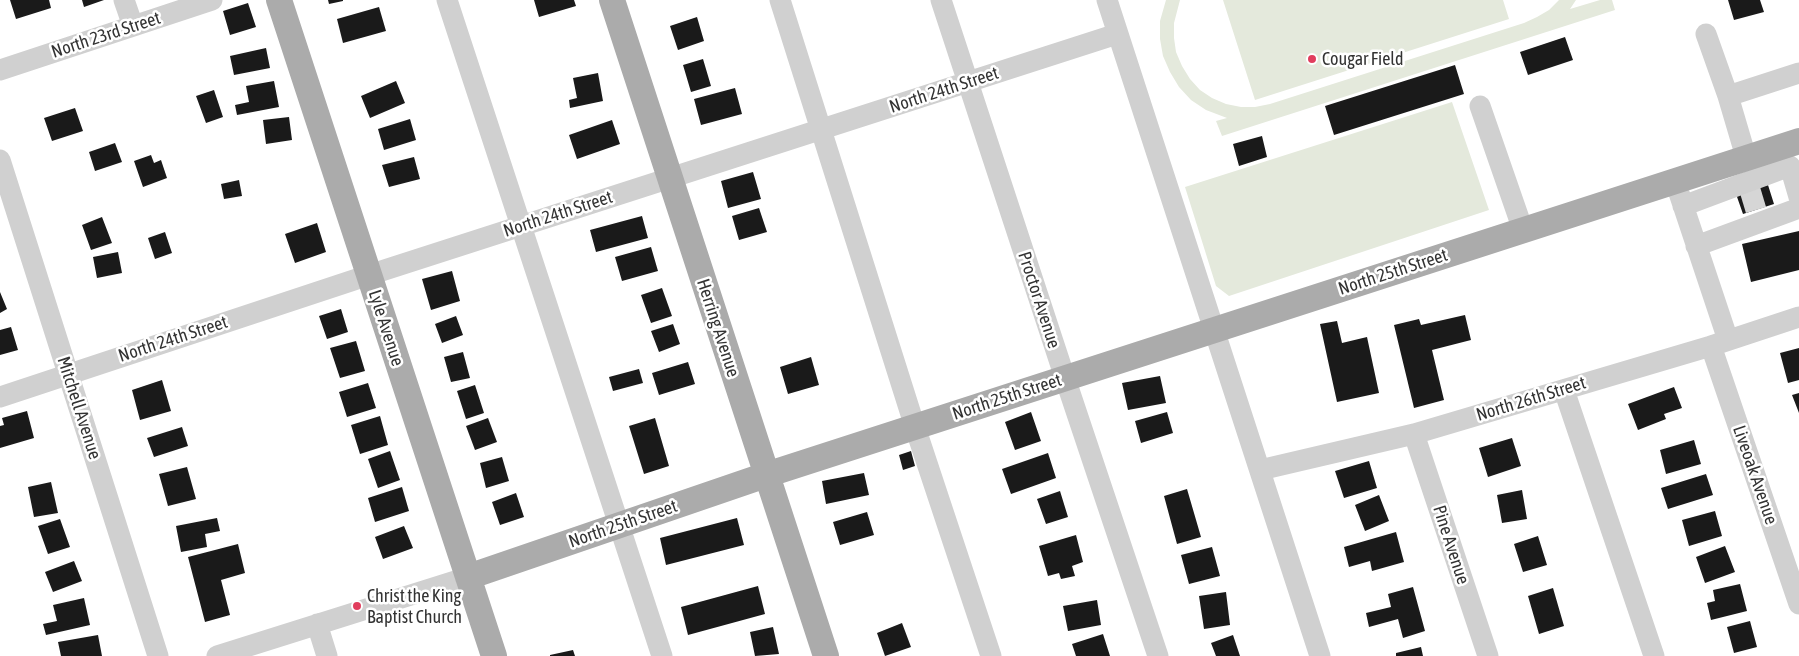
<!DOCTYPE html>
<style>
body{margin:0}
canvas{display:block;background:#fff}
</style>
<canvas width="1799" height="656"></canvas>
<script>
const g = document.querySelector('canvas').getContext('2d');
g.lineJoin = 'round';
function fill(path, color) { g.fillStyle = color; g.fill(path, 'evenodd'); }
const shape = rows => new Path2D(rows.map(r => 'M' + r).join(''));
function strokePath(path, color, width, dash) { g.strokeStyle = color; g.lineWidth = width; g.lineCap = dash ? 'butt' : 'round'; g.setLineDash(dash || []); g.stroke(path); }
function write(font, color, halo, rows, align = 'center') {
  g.font = font + ' "Asap Condensed",sans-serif'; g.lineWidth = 5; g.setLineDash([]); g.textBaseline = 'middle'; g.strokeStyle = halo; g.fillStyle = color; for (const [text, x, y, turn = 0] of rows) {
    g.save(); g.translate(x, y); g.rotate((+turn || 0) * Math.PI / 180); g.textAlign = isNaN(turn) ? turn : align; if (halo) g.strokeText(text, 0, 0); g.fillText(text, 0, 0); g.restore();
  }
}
fill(shape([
 [1166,0,1180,0,1174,23,1174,38,1176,52,1182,66,1190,79,1200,90,1212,98,1226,104,1241,107,1255,107,1270,104,1524,23,1537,17,1549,10,1559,0,1576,0,1570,9,1600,0,1612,0,1615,10,1222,136,1216,121,1227,118,1206,110,1191,100,1179,87,1170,72,1163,56,1160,39,1160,21],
 [1223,0,1503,0,1509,19,1255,100],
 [1452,102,1489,210,1229,296,1216,286,1185,187]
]), '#e4e9dc');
fill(shape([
 [10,0,49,0,51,8,16,19],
 [82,0,104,0,84,7],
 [328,0,343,0,343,1,329,4],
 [534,0,574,0,576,6,539,17],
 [1728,0,1760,0,1764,12,1734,20],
 [248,3,256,27,230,35,223,11],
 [379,7,386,31,343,43,337,19],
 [697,17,704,41,678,50,670,26],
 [1565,37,1573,60,1528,75,1520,52],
 [266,48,270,68,234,75,230,56],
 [703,59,711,86,691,92,683,65],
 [1455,65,1464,94,1334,135,1325,106],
 [598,73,603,101,570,108,569,100,577,98,573,78],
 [274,81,279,107,237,115,235,105,249,102,246,86],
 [396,81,405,103,370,118,361,96],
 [735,88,742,114,701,125,694,99],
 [214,90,223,117,206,123,196,96],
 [75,108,83,131,52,141,44,118],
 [289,117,292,140,266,144,263,120],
 [410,119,416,140,384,150,378,129],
 [612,120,620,144,577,159,569,135],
 [1262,136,1267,157,1239,166,1233,144],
 [115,143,122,162,95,171,89,152],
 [151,155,154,163,161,160,167,178,143,187,134,161],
 [414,157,420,179,389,187,382,165],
 [753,172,761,199,728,208,721,181],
 [239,180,242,196,224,199,221,184],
 [1768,185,1774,204,1743,214,1736,194],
 [759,208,767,232,739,240,732,216],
 [642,216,648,238,596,252,590,230],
 [102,217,112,243,91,250,82,225],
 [317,223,326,252,295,263,285,234],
 [1799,231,1799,270,1751,282,1742,244],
 [165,232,172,253,155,259,148,238],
 [651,247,658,271,622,281,615,257],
 [118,252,122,273,97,278,93,257],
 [452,271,460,301,431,310,422,279],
 [662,288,672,316,651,323,641,295],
 [0,292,7,309,0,313],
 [341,309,348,332,327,339,319,316],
 [1465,315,1471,340,1432,350,1444,400,1414,408,1394,325,1419,319,1421,325],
 [456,316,463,335,442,343,435,324],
 [1337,321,1342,343,1367,337,1379,393,1337,402,1320,324],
 [673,324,680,344,659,352,651,331],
 [11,327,18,350,0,355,0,330],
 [356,341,365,371,340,378,330,348],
 [1799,348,1799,380,1788,383,1780,353],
 [463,352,470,378,451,382,444,357],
 [811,357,819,385,788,394,780,367],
 [688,362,695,384,659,395,652,373],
 [639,369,643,383,613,391,609,377],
 [1160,376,1166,403,1128,410,1122,383],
 [162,380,171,411,140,420,132,390],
 [368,383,376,408,347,417,339,392],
 [475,385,484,413,466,419,457,391],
 [1674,387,1682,408,1664,414,1666,419,1638,430,1628,404],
 [1799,393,1799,413,1792,395],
 [27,411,34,438,0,448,0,426,4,425,2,418],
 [1031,412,1041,441,1015,450,1005,422],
 [1167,412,1173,433,1141,443,1135,421],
 [380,416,388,445,360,454,351,425],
 [488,418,497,442,475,450,466,426],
 [655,418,669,466,644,474,629,426],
 [182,427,188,446,154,457,147,438],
 [1512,438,1521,466,1488,477,1479,448],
 [1694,440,1701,464,1666,474,1660,450],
 [390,451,400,480,378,488,368,459],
 [911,451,915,466,903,470,899,455],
 [1048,453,1056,478,1011,494,1002,469],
 [502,457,509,481,486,488,480,463],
 [1369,461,1377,488,1344,498,1335,471],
 [187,467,196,499,168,506,159,474],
 [864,473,869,495,826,504,822,481],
 [1706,474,1713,495,1668,509,1661,488],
 [51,482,58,513,34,517,28,487],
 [402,487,409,511,375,522,368,498],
 [1187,489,1201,537,1177,544,1164,496],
 [1522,490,1527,519,1502,523,1497,495],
 [1060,491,1068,517,1046,524,1037,499],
 [516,493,524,517,500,525,492,502],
 [1379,495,1389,521,1365,531,1355,505],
 [1715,511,1722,536,1689,546,1682,520],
 [867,512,874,535,840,545,833,522],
 [217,518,220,531,205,534,207,547,181,552,176,526],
 [737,518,744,545,666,565,660,538],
 [60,519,70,547,48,554,38,526],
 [404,526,413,548,383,559,375,537],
 [1396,532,1404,562,1372,571,1370,561,1349,567,1344,547],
 [1076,535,1083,562,1072,566,1075,576,1061,579,1059,573,1048,576,1039,546],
 [1538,536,1547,565,1523,572,1514,544],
 [238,544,245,573,221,580,230,615,205,622,188,557],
 [1725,546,1735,572,1705,583,1696,557],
 [1212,547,1220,576,1189,584,1181,555],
 [74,561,82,581,53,592,45,572],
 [1740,584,1747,611,1711,620,1707,603,1715,601,1713,590],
 [758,586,765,614,688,635,681,607],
 [1413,587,1425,631,1403,638,1398,619,1369,627,1366,613,1391,607,1388,594],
 [1553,588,1564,626,1539,634,1528,596],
 [1226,592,1230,625,1204,629,1199,596],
 [84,598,90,625,46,635,43,624,57,621,53,605],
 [1097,600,1101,625,1068,631,1063,606],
 [1750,621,1757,647,1734,653,1727,627],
 [902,623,911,647,885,656,877,633],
 [773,627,779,654,755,656,750,632],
 [1103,634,1110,656,1076,656,1072,644],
 [98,635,102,656,61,656,58,642],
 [1233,635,1240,656,1216,656,1211,643],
 [1421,647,1423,656,1396,656,1396,653],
 [573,650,575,656,550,656,550,655]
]), '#1a1a1a');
strokePath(shape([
 [1750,190,1756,210]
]), '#d6d6d6', 21, [21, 11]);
strokePath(shape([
 [124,0,133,26],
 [447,0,662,656],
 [780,0,915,427,991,656],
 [941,0,1065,378,1158,656],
 [1107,0,1320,656],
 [1706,34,1728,96,1746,157],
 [0,70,212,0],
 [1728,96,1799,73],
 [1480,106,1523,230],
 [0,160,158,656],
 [1675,181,1728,340],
 [1683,206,1790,166,1799,197],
 [1696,246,1799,208],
 [1711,346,1799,604],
 [1564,390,1654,656],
 [0,397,369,275,1117,34],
 [1414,434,1488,656],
 [1260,470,1414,434,1711,346,1799,317],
 [317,624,327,656],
 [217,656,468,577]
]), '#d0d0d0', 21);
strokePath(shape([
 [279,0,494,656],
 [612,0,826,656],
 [468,577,766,475,1799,141]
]), '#ababab', 26);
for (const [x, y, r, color] of [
 [1312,59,5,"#e13d5d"],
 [357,606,5,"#e13d5d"]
]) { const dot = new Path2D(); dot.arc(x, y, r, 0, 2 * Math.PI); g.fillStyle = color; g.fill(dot); strokePath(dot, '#fff', 2); }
write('18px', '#333', '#fff', [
 ["North 23rd Street",106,35,-18],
 ["North 24th Street",944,90,-18],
 ["North 24th Street",558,214,-18],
 ["North 25th Street",1393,272,-18],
 ["Proctor Avenue",1039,300,72],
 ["Lyle Avenue",386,328,72],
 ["Herring Avenue",718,328,72],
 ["North 24th Street",173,339,-18],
 ["North 25th Street",1007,397,-18],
 ["North 26th Street",1531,399,-17],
 ["Mitchell Avenue",79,408,72],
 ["Liveoak Avenue",1755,475,71],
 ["North 25th Street",623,524,-19],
 ["Pine Avenue",1451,545,72]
]);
write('18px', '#333', '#fff', [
 ["Cougar Field",1322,59],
 ["Christ the King",367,596],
 ["Baptist Church",367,617]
], 'left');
</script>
